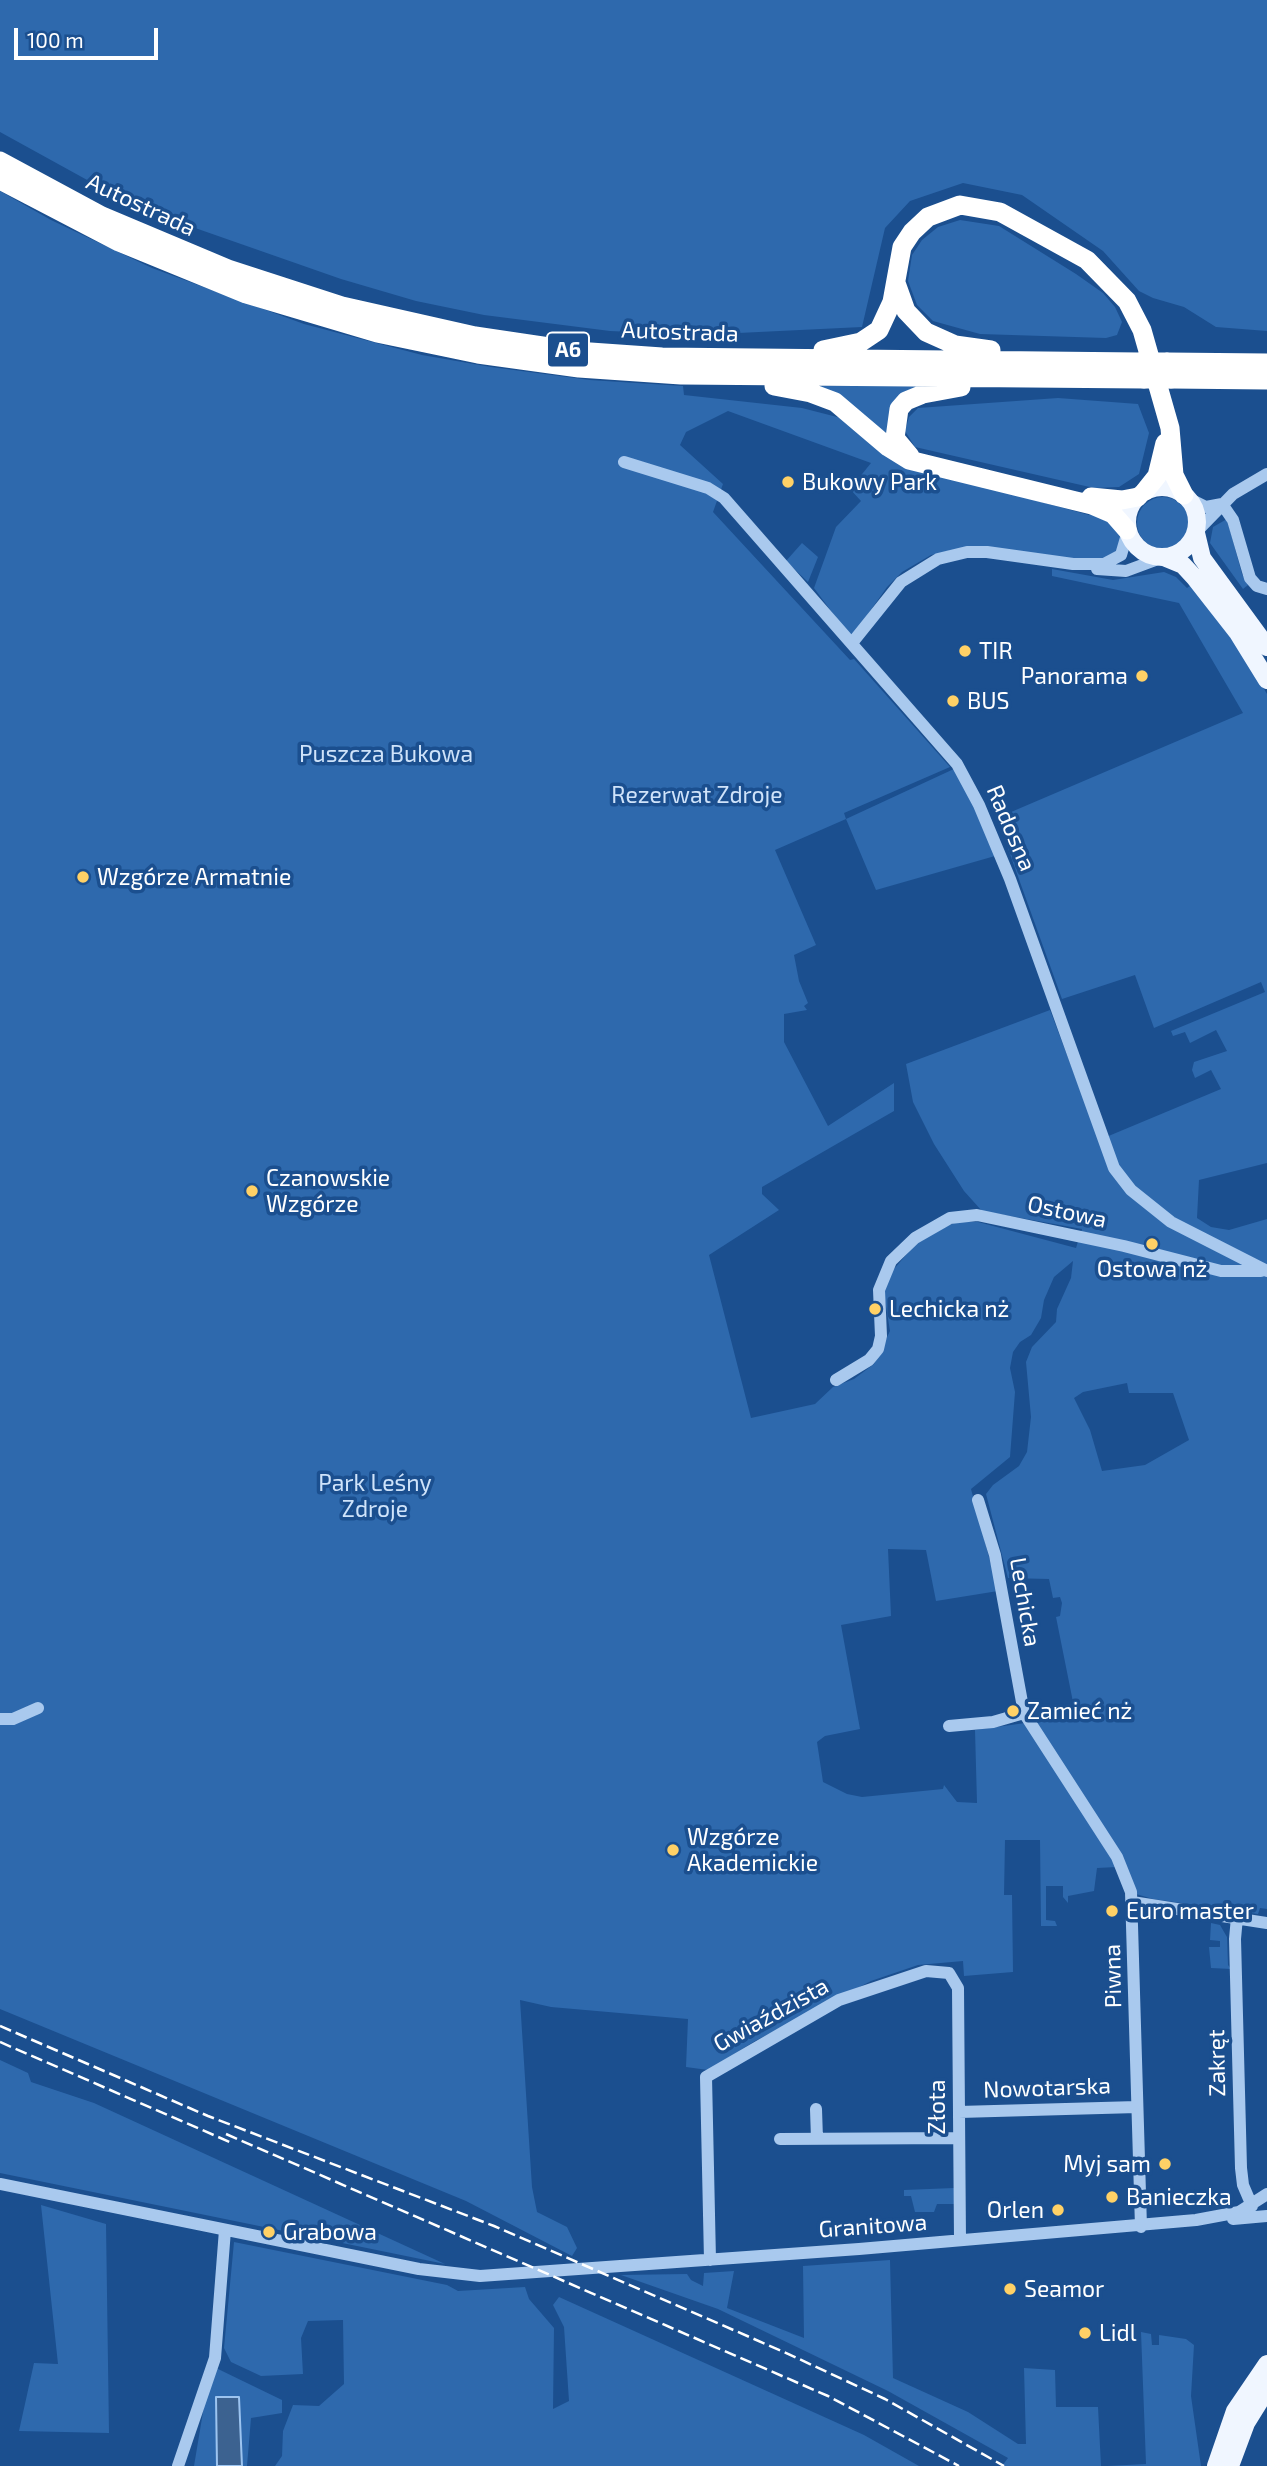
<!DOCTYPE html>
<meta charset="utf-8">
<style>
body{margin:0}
#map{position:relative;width:1267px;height:2466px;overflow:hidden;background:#1b4f8f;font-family:"Exo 2",sans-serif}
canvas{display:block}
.scale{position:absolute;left:14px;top:28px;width:144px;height:32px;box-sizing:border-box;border:4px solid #fff;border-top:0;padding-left:9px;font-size:21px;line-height:24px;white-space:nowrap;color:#fff;-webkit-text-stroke:5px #1b4f8f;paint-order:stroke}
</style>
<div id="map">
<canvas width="1267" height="2466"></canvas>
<div class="scale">100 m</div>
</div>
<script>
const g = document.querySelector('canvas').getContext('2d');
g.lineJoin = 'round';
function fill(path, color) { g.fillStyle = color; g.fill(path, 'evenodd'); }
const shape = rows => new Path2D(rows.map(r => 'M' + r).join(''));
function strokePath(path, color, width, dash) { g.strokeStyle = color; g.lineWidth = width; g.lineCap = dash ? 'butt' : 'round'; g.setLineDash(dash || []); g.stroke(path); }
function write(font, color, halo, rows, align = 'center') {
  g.font = font + ' "Exo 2",sans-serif'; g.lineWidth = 7; g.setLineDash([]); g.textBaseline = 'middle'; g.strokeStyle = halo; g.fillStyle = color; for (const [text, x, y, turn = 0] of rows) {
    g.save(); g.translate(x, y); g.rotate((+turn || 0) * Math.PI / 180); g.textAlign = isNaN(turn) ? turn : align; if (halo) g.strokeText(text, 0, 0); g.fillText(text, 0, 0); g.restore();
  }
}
fill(shape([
 [0,0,1267,0,1267,331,1216,327,1184,307,1153,298,1139,291,1103,251,1022,195,963,183,910,201,885,228,862,327,697,335,610,331,484,315,416,301,341,279,138,208,0,132],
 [0,191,51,220,152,268,304,324,422,355,491,367,590,380,683,386,684,395,802,408,841,418,900,463,1089,515,1091,510,1101,513,1122,537,1116,553,1105,558,1077,559,967,547,931,555,902,572,887,587,851,638,814,588,836,527,861,501,850,489,871,463,728,411,686,432,680,445,723,484,713,512,850,660,854,659,950,767,844,813,846,819,956,768,978,810,995,856,876,890,846,819,775,850,816,945,794,955,799,981,808,1003,804,1006,807,1010,784,1014,784,1042,828,1126,894,1083,894,1111,762,1187,762,1194,779,1210,709,1255,751,1418,815,1404,833,1387,854,1379,874,1364,890,1331,884,1294,888,1276,918,1241,938,1230,957,1222,978,1222,1076,1248,1082,1229,982,1211,964,1191,934,1144,913,1102,906,1064,1050,1010,1099,1140,1221,1089,1211,1070,1195,1078,1192,1070,1194,1062,1227,1051,1216,1030,1190,1043,1185,1032,1173,1036,1171,1031,1265,992,1261,982,1154,1028,1135,975,1062,999,997,818,1243,713,1179,603,1052,576,1052,569,1113,580,1164,572,1176,577,1187,588,1191,585,1248,661,1267,694,1267,1163,1199,1180,1197,1218,1211,1227,1229,1230,1267,1219,1267,1909,1260,1908,1258,1914,1153,1899,1136,1894,1035,1724,1074,1707,1056,1617,1060,1616,1062,1603,1060,1597,1053,1598,1049,1579,1008,1578,986,1494,993,1485,1019,1466,1027,1452,1031,1417,1026,1362,1032,1347,1056,1322,1057,1309,1071,1278,1073,1261,1054,1277,1044,1300,1041,1318,1031,1335,1020,1342,1013,1352,1010,1368,1015,1392,1010,1457,971,1489,998,1591,936,1601,926,1550,888,1549,891,1616,841,1625,860,1729,825,1736,817,1742,823,1782,847,1794,862,1797,943,1789,944,1785,957,1802,977,1803,975,1730,1025,1723,1117,1867,1097,1868,1094,1891,1068,1896,1068,1903,1063,1897,1063,1886,1046,1886,1046,1920,1055,1921,1057,1926,1041,1926,1040,1840,1005,1840,1004,1895,1012,1895,1013,1972,964,1976,963,1961,918,1965,871,1981,755,2041,708,2070,686,2067,688,2019,551,2007,520,2000,532,2187,537,2212,567,2227,577,2248,572,2256,466,2201,0,2009],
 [1127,1383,1129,1393,1173,1393,1189,1440,1145,1465,1102,1471,1090,1430,1074,1398,1083,1392],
 [960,220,999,226,1076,274,1103,293,1115,307,1122,322,1117,335,1106,338,980,334,933,321,917,305,908,281,912,255,922,240,938,227],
 [813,386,924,386,890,435],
 [1058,398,1138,404,1149,433,1139,474,1119,487,1094,488,915,447,905,431,909,417,918,408],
 '1137 523a26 26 0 1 1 52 0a26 26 0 1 1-52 0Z',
 [1227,519,1242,574,1248,585,1243,589,1210,543,1213,527],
 [802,543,818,557,808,582,786,561],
 [1211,1923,1220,1925,1227,1937,1228,1965,1231,1969,1211,1968,1209,1947,1220,1947,1220,1941,1210,1940],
 [0,2060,28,2073,31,2082,94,2103,445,2264,0,2173],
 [954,2188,954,2204,937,2204,934,2212,915,2212,911,2196,904,2196,904,2190],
 [41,2205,106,2224,109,2433,19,2431,34,2363,58,2364],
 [234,2242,447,2285,458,2291,525,2287,529,2299,554,2328,553,2409,569,2401,564,2327,553,2305,559,2297,864,2435,919,2466,275,2466,282,2456,283,2431,293,2405,319,2406,344,2384,343,2320,308,2321,301,2338,303,2374,261,2376,231,2362,224,2348],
 [890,2260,893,2378,968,2412,1018,2444,1026,2444,1024,2368,1055,2370,1056,2407,1098,2407,1101,2466,1002,2466,1008,2458,888,2391,718,2309,621,2275,687,2274,691,2280,703,2286,704,2273,734,2271,727,2308,804,2338,803,2266],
 [1141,2332,1151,2334,1152,2345,1159,2345,1159,2335,1186,2339,1194,2345,1191,2396,1201,2466,1107,2466,1146,2464],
 [216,2368,282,2400,282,2413,251,2418,247,2466,242,2466,239,2397,216,2398,217,2466,194,2466,205,2400]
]), '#2e69ad');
const water = shape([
 [216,2397,239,2397,242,2466,217,2466,216,2397]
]);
fill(water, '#3c6290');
strokePath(water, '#9cc4f0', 2);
strokePath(shape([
 [624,462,708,488,724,498,957,764,979,805,1010,879,1114,1168,1131,1190,1171,1222,1267,1271],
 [1188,498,1206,507,1222,504],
 [1222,504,1233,520,1250,578,1257,586,1267,589],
 [1197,531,1233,494,1267,474],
 [1097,569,1126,571,1161,558],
 [852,643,901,582,938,559,967,552,987,552,1073,564,1104,564,1121,555,1128,531],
 [836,1380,869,1360,878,1349,881,1336,879,1290,891,1261,915,1238,950,1218,977,1215,1124,1246,1221,1271,1261,1271],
 [978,1500,995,1555,1024,1713,1117,1857,1131,1892,1141,2227],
 [0,1719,13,1719,38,1708],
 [949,1726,993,1722,1024,1713],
 [1132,1902,1267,1923],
 [1237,1917,1235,1939,1241,2168,1243,2185,1252,2206],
 [816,2109,817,2139],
 [959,2112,1137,2107],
 [780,2139,958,2138],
 [0,2184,419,2269,480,2276,859,2249,1196,2220,1239,2212,1267,2194],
 [1233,2219,1267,2216],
 [710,2260,706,2077,839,2000,926,1971,949,1973,958,1988,960,2240],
 [178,2466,215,2358,225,2230]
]), '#a9c9ee', 12);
strokePath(shape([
 '1127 522a35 35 0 1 1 70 0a35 35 0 1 1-70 0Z',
 [1196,533,1202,558,1267,647],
 [1166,558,1183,565,1195,578,1238,633,1267,680],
 [1216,2466,1235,2411,1267,2364],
 [1230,2466,1246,2423,1267,2389]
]), '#f0f6ff', 18);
strokePath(shape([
 [0,161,102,216,228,269,342,306,475,336,576,351,662,357,1140,362],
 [0,180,119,242,246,294,377,333,478,354,579,368,681,375,1144,379],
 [896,283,906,311,926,332,955,345,991,350],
 [823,350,861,342,879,330,892,302,902,247,912,232,928,217,960,205,1000,212,1087,260,1127,301,1142,330,1170,428,1174,475,1184,495],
 [1167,362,1267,363],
 [1171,379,1267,380],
 [774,386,811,393,835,402,888,447,909,460,1092,505,1113,514,1127,530],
 [910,456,895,438,899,409,906,401,923,394,961,387],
 [1145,491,1157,476,1165,443],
 [1091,497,1122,500,1138,497]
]), '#fff', 19);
strokePath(shape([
 [0,2026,208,2116,494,2226,784,2352,885,2399,1004,2466],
 [0,2042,232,2143],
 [226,2134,828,2396,959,2466]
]), '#fff', 2.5, [12, 5]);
strokePath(shape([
 [1140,362,1167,362],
 [1144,379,1171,379]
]), '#fff', 19);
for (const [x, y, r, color] of [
 [788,482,7,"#ffd166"],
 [965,651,7,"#ffd166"],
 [1142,676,7,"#ffd166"],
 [953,701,7,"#ffd166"],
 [83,877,7,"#ffd166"],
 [252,1191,7,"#ffd166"],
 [1152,1244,7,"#ffd166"],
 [875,1309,7,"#ffd166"],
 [1013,1711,7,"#ffd166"],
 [673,1850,7,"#ffd166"],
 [1112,1911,7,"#ffd166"],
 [1165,2164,7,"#ffd166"],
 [1112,2197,7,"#ffd166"],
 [1058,2210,7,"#ffd166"],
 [269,2232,7,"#ffd166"],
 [1010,2289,7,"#ffd166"],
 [1085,2333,7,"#ffd166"]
]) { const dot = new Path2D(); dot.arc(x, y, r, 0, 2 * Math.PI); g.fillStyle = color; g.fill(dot); strokePath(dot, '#1b4f8f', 2.5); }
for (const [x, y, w] of [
 [568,350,42]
]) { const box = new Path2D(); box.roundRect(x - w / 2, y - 17.5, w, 35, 5); g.fillStyle = '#1b4f8f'; g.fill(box); strokePath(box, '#fff', 2); }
write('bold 21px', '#fff', null, [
 ["A6",568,350]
]);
write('23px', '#fff', '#1b4f8f', [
 ["Autostrada",141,205,25],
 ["Autostrada",680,332,2],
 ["Radosna",1011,828,67],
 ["Ostowa",1067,1212,12],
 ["Lechicka",1025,1602,80],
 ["Piwna",1113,1976,-91],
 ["Gwiaździsta",771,2015,-29],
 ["Zakręt",1217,2063,-91],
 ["Nowotarska",1047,2088,-2],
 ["Złota",937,2107,-90],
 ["Granitowa",873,2226,-4]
]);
write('23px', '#fff', '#1b4f8f', [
 ["Bukowy Park",802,482],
 ["TIR",979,651],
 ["Panorama",1128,676,"right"],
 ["BUS",967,701],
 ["Wzgórze Armatnie",97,877],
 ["Czanowskie",266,1178],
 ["Wzgórze",266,1204],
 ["Ostowa nż",1152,1269,"center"],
 ["Lechicka nż",889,1309],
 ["Zamieć nż",1027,1711],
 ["Wzgórze",687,1837],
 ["Akademickie",687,1863],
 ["Euro master",1126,1911],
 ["Myj sam",1151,2164,"right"],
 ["Banieczka",1126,2197],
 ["Orlen",1044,2210,"right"],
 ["Grabowa",283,2232],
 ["Seamor",1024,2289],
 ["Lidl",1099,2333]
], 'left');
write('23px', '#cfe3fa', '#1b4f8f', [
 ["Puszcza Bukowa",386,754],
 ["Rezerwat Zdroje",697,795],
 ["Park Leśny",375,1483],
 ["Zdroje",375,1509]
]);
</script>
